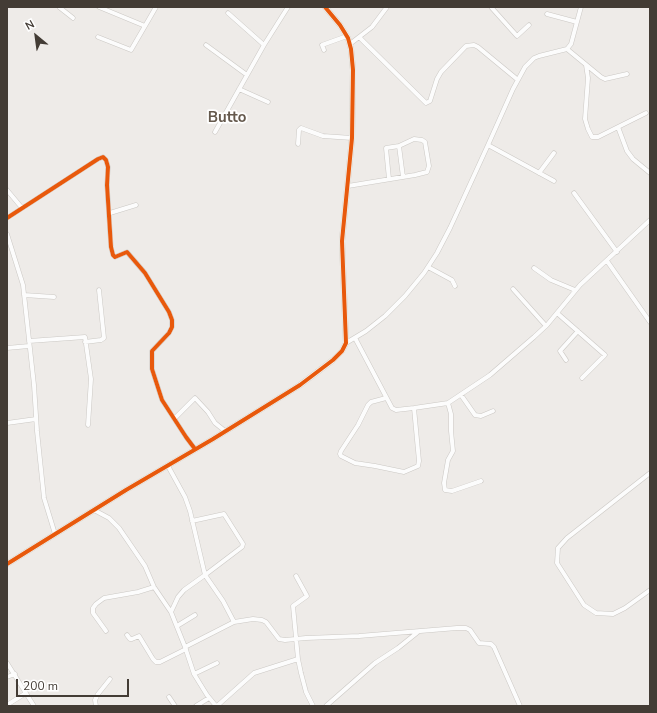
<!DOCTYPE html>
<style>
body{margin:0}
#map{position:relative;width:657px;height:713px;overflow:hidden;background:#eeebe8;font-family:"Nunito Sans",sans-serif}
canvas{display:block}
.frame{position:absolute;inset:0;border:8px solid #433c35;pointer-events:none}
.north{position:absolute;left:16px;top:16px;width:40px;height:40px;-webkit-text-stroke:3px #fff;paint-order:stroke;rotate:331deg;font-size:11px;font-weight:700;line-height:16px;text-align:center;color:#433c35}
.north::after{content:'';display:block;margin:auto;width:14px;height:18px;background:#433c35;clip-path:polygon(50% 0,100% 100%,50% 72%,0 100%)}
.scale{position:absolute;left:16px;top:679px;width:113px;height:18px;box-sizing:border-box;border:2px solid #433c35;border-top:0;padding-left:5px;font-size:12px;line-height:14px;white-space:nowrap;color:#433c35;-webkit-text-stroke:3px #fff;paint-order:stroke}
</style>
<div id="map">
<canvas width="657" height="713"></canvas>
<div class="frame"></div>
<div class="north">N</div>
<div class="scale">200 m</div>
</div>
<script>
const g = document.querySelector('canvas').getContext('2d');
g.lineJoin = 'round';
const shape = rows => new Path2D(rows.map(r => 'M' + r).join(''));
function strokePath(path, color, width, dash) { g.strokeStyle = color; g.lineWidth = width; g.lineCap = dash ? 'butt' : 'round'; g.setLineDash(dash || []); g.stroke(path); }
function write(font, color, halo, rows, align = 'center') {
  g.font = font + ' "Nunito Sans",sans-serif'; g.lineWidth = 3.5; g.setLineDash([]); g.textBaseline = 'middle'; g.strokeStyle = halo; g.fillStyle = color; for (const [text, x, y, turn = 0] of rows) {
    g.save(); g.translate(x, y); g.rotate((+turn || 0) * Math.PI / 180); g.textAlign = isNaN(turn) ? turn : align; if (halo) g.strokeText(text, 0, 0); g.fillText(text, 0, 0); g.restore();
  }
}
const street = shape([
 [59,7,73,18],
 [99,7,145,26,156,7],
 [491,7,517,36,529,25],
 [228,13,264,45],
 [547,14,577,22],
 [98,37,131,50,145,26],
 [359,37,426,103,430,101,437,79,441,72,466,46,474,45,478,47,518,80],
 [350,44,372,27,387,7],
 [206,45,247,75],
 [567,49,601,77,605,79,627,74],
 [324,50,322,45,347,36],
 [586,65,588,78,585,119,588,129,592,137,598,137,646,113],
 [239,89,268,102],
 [618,127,627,151,633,159,650,173],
 [215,132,264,45,288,7],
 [298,144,299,130,301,128,323,136,352,138],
 [539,173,554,153],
 [389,179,386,148,399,146,403,177],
 [554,181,488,145,513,89,525,67,534,58,539,56,567,49,571,44,581,7],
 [348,186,415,175,427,172,429,166,425,142,422,140,414,139,399,146],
 [7,190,22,208],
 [574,193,617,252],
 [110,213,136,205],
 [7,218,98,159,103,157,106,160,108,167,107,185,111,247,113,255,115,257,127,252,145,273,169,312,172,320,172,327,169,333,152,351,152,369,162,400,186,437,195,449],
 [7,234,23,285,34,385,37,431,44,498,55,534],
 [607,261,650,322],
 [428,267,452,280,455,286],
 [534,268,551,280,575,290],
 [513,289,546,326],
 [24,295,54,297],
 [557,313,605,355,582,378],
 [355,338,392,408,396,410,414,408,448,403,490,375,534,337,547,325,580,285,650,220],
 [29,341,85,337,91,379,88,425],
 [85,342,101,340,104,338,99,290],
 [346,343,366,331,385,316,405,296,424,273,437,253,450,228,488,145],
 [7,348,29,346],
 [566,360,560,351,578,331],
 [461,395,475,415,481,416,493,411],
 [386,398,371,402,368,405,358,425,341,451,340,454,341,456,355,463,375,466,404,472,418,466,419,461,414,408],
 [448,403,451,414,451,431,453,451,448,460,444,483,445,490,452,491,481,481],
 [174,419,195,398,208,412,215,423,225,431],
 [7,423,36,419],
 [168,466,185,497,190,511,205,575,184,590,178,597,171,612,185,647,194,674,207,695,216,706],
 [650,473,567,538,558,548,557,563,584,605,596,613,613,614,625,608,650,590],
 [94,510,109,518,119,528,145,566,154,587,171,612],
 [192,521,224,514,243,544,242,547,205,575,223,601,234,622],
 [296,576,307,596,293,606,298,659,301,673,306,692,313,706],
 [177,626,195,615],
 [106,631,93,613,93,608,96,604,104,598,138,592,154,587],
 [127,635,130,639,132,639,139,636,153,659,156,662,160,662,186,649],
 [185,647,234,622,253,619,262,620,266,622,279,639,285,640,306,638,359,636,457,628,466,628,470,630,479,643,491,644,494,647,520,706],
 [7,663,34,706],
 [194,674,217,663],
 [7,677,15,674],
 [169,697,175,706],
 [7,705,26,693],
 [96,706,95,700,98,694,110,679],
 [196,706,209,698],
 [217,706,254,673,298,659],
 [326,706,375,663,398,648,418,632]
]);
const secondary = shape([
 [7,564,126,490,213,439,300,385,333,360,342,351,346,343,342,241,352,138,353,70,351,49,348,38,340,25,325,7]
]);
strokePath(street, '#cbc8c4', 5);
strokePath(secondary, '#cfcac2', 6);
strokePath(street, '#fcfcfc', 4);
strokePath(secondary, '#f5f3ee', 5.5);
strokePath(shape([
 [7,218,98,159,103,157,106,160,108,167,107,185,111,247,113,255,115,257,127,252,145,273,169,312,172,320,172,327,169,333,152,351,152,369,162,400,186,437,195,449],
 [7,564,126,490,213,439,300,385,333,360,342,351,346,343,342,241,352,138,353,70,351,49,348,38,340,25,325,7]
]), '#e8590c', 4);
write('bold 15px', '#65594d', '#fff', [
 ["Butto",227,118]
]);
</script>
